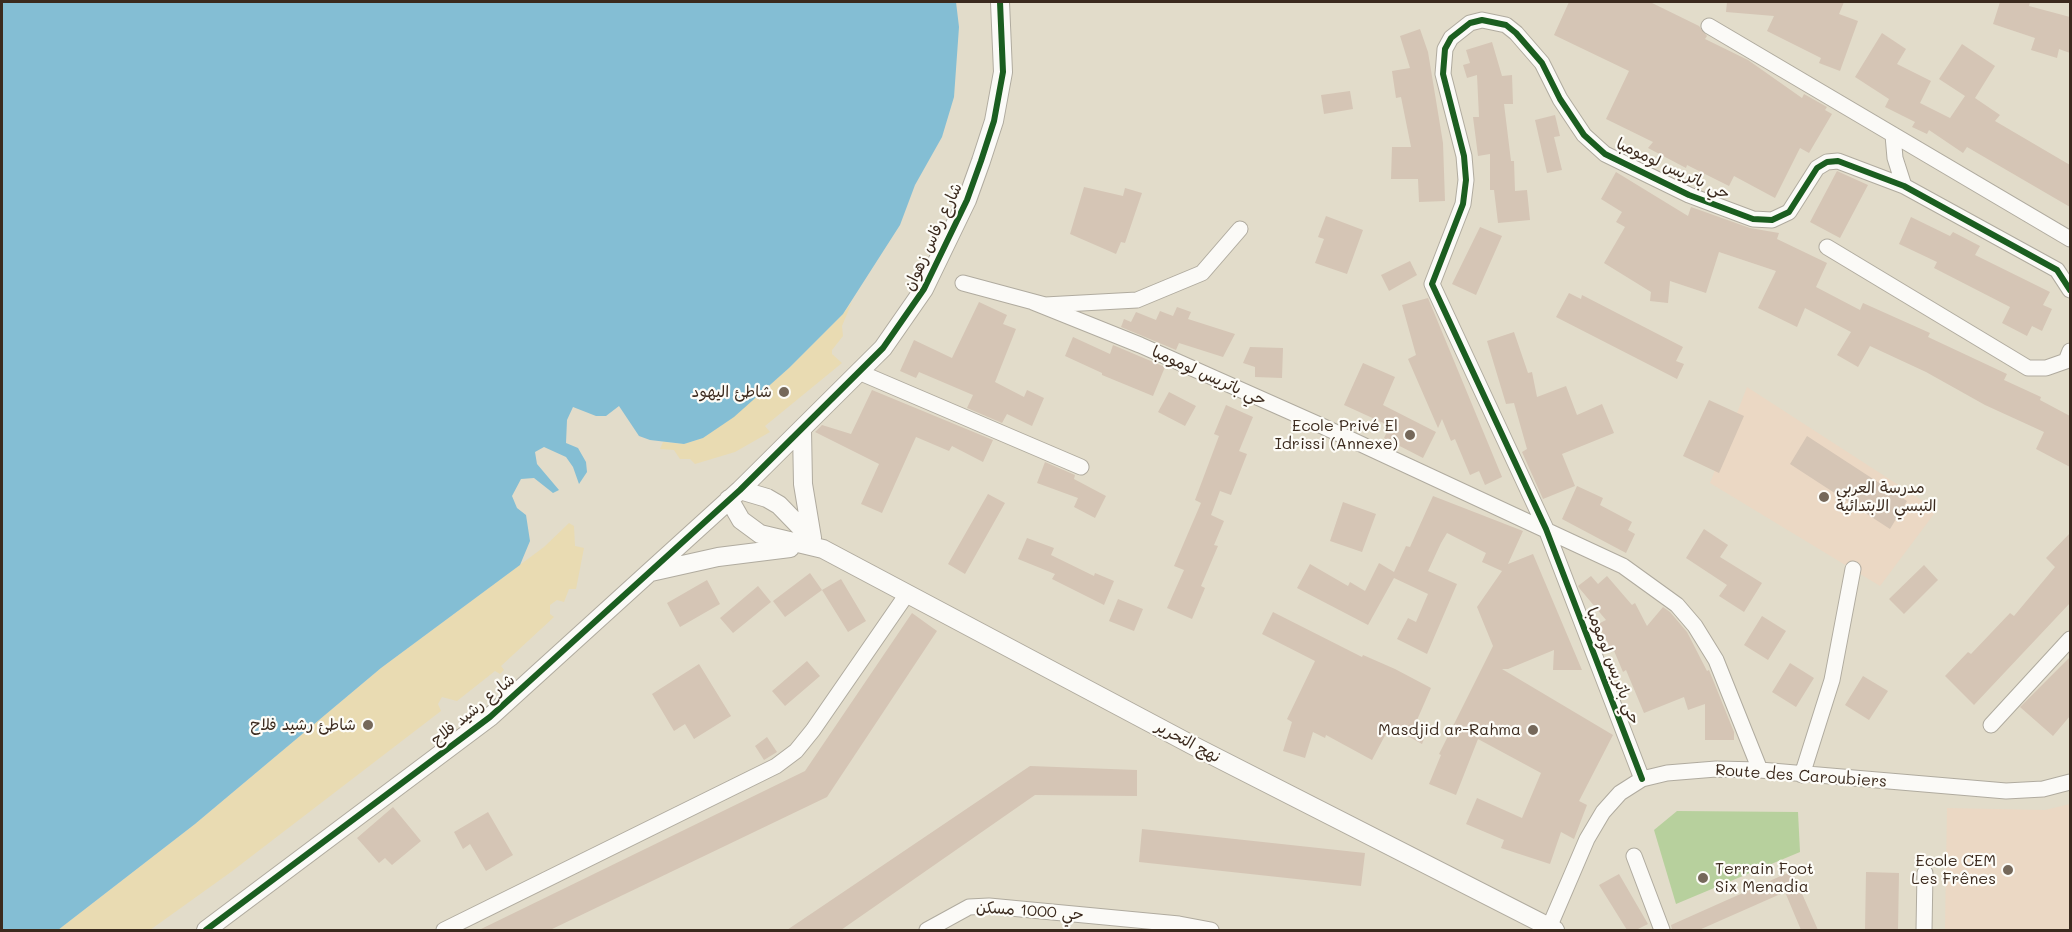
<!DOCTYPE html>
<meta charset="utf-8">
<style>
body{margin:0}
#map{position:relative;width:2072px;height:932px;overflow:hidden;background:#e2dcca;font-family:Mali,sans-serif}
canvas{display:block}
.frame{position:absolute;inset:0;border:3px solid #3b2a1e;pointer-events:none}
</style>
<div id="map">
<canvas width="2072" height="932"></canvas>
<div class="frame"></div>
</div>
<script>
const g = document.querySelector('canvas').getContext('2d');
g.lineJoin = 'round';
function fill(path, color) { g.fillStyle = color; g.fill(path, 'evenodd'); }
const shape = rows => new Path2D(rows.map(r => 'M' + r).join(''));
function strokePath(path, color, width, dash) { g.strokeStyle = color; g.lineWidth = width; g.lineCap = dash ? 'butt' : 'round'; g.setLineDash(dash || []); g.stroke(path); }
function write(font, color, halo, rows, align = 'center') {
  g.font = font + ' Mali,"Playpen Sans Arabic",sans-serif'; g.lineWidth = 4.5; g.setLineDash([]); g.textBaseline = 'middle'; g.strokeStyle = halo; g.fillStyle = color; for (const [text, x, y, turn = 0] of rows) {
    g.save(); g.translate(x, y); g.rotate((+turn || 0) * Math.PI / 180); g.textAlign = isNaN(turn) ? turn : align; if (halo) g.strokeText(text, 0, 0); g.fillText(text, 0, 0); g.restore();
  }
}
fill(shape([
 [1747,387,1937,510,1880,586,1710,483],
 [2070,804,2070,930,1945,930,1947,808,2045,810]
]), '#ebd8c4');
fill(shape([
 [1677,811,1798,812,1800,852,1676,904,1654,830]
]), '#b7d09d');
fill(shape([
 [852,302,842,326,843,336,832,350,832,354,842,363,765,426,770,432,735,452,695,464,690,459,680,459,674,450,660,449,663,442,684,444,703,438,733,417,789,368,843,314],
 [569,523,574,526,575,546,584,548,576,589,569,589,564,602,557,600,550,605,550,614,554,617,501,666,504,670,500,674,495,671,457,701,442,697,438,704,441,711,231,872,150,930,58,930,195,824,381,668,544,547]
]), '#e9dbb2');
fill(shape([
 [2,2,956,2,959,27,954,97,942,137,915,185,900,225,843,314,789,368,734,417,703,438,684,444,650,440,639,436,619,406,606,416,596,416,573,407,567,420,566,443,578,448,586,462,587,472,579,484,573,467,566,457,544,447,535,452,537,464,559,490,553,493,534,478,521,479,512,496,517,508,526,515,530,541,520,565,381,668,195,824,58,930,2,930]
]), '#84bed4');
fill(shape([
 [1569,2,1650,2,1699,26,1707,36,1705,39,1748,60,1802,98,1804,94,1827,107,1825,110,1832,114,1809,153,1800,148,1775,198,1734,176,1729,186,1687,165,1686,168,1648,148,1653,142,1606,119,1629,71,1554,35],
 [1727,2,1844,2,1839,14,1858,21,1840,71,1819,63,1821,58,1767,31,1774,16,1726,12],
 [2000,2,2030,2,2029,6,2070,17,2070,53,2059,49,2057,58,2031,50,2035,38,1993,24],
 [1420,29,1428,52,1443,143,1445,201,1419,202,1418,179,1391,179,1392,147,1411,147,1401,97,1396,98,1392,71,1410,68,1400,36],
 [1882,33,1906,49,1897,64,1931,81,1920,103,1950,118,1965,96,1939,79,1962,44,1995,66,1975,98,2000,115,1995,121,2070,165,2070,207,1967,147,1963,153,1929,130,1927,134,1912,127,1915,122,1885,107,1889,99,1855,77],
 [1492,42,1502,76,1512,75,1513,104,1504,104,1511,161,1514,161,1515,191,1527,190,1530,220,1498,223,1494,190,1490,190,1490,154,1478,156,1473,117,1479,117,1477,75,1467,78,1463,65,1470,63,1466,50],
 [1350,91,1353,109,1324,114,1321,95],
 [1555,115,1560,136,1554,137,1562,170,1547,173,1535,120],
 [1837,171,1868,185,1840,238,1810,222],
 [1616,172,1688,216,1691,207,1750,228,1779,233,1777,239,1827,263,1816,287,1860,310,1863,303,1930,333,1928,337,2007,374,2004,380,2041,397,2040,400,2070,416,2070,467,2036,449,2044,432,1985,405,1926,372,1870,346,1858,367,1837,355,1851,332,1805,308,1797,327,1758,308,1776,271,1719,252,1706,293,1670,281,1668,303,1650,301,1651,292,1604,263,1625,227,1616,222,1622,212,1601,199],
 [1084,187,1123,196,1125,188,1142,193,1125,243,1121,242,1116,254,1070,234],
 [1326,216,1363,230,1347,274,1315,263,1324,239,1318,237],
 [1911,217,1950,236,1953,232,1980,246,1975,255,2050,292,2043,305,2052,309,2042,331,2032,326,2027,336,2002,323,2010,307,1934,268,1937,262,1899,244],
 [1480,227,1502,236,1476,295,1452,284],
 [1410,261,1417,275,1389,291,1381,275],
 [1569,293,1581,299,1582,295,1683,347,1676,361,1684,364,1677,379,1556,317],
 [1428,298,1502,477,1485,485,1479,471,1470,475,1455,439,1451,441,1442,419,1438,428,1408,359,1416,355,1402,305],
 [979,302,1007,315,1003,324,1016,329,995,382,1024,397,1027,390,1044,398,1032,426,1007,414,1002,423,967,408,973,395,919,372,916,378,900,371,914,340,952,358],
 [1177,307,1191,312,1188,319,1235,334,1223,357,1179,343,1176,350,1121,327,1124,319,1131,322,1136,312,1156,320,1160,311,1173,316],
 [1514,332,1528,373,1532,372,1537,397,1566,386,1577,415,1602,404,1614,433,1562,454,1575,486,1543,499,1522,452,1527,449,1514,403,1506,404,1487,341],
 [1073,337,1110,354,1113,345,1165,367,1153,396,1102,375,1102,373,1065,356],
 [1250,347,1283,348,1282,378,1255,377,1255,367,1243,363],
 [1363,363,1395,377,1383,405,1436,432,1423,458,1384,438,1390,426,1344,405],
 [872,390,993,440,983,462,952,446,949,451,916,437,882,513,861,504,879,464,815,432,822,425,851,434],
 [1169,392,1196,406,1185,426,1158,412],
 [1709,400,1744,416,1719,473,1683,456],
 [1226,405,1253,417,1239,451,1247,454,1231,495,1220,491,1211,515,1224,521,1214,545,1218,546,1201,586,1205,588,1192,619,1167,608,1184,570,1174,566,1201,503,1195,500,1219,436,1214,434],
 [1807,436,1907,501,1890,529,1790,464],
 [1045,462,1075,475,1074,479,1106,496,1095,518,1074,507,1078,498,1037,483],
 [1577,486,1603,498,1600,505,1632,522,1628,530,1635,534,1626,553,1562,519],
 [988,494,1005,503,965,574,948,564],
 [1433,496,1523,531,1508,564,1533,554,1582,670,1553,670,1554,650,1508,669,1502,669,1613,735,1579,801,1587,805,1574,839,1561,832,1550,864,1501,848,1504,840,1466,824,1477,798,1522,818,1541,773,1478,739,1456,795,1429,784,1441,755,1439,754,1493,646,1477,607,1502,571,1482,562,1486,553,1447,533,1441,543,1428,571,1457,584,1427,654,1397,639,1408,618,1416,622,1428,594,1394,578,1368,625,1297,588,1310,564,1348,586,1350,582,1365,591,1379,563,1394,572,1406,546,1410,547],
 [1343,502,1376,514,1362,552,1330,541],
 [1704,529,1728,545,1720,557,1762,583,1744,612,1719,596,1727,585,1686,558],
 [2070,533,2070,603,1974,705,1945,676,1968,652,1971,654,2010,613,2014,616,2055,567,2046,558],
 [1027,538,1054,548,1051,555,1094,576,1095,573,1114,581,1104,605,1052,579,1055,574,1018,559],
 [1924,565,1938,580,1904,614,1889,599],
 [810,573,822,590,785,617,773,601],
 [1591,576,1598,584,1607,576,1632,605,1635,603,1647,626,1663,607,1670,612,1687,632,1707,671,1709,670,1734,732,1734,740,1705,740,1705,704,1688,710,1684,697,1644,713,1626,670,1623,672,1612,646,1610,647,1598,624,1606,620,1580,589,1578,586],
 [841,579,866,621,848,632,822,590],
 [707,580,720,604,680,627,667,603],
 [758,586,771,602,733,633,720,618],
 [1118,599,1143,609,1134,631,1109,621],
 [1273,612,1362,657,1363,655,1395,669,1431,688,1417,720,1429,726,1422,744,1390,726,1372,760,1326,735,1325,738,1313,732,1305,758,1283,751,1292,722,1287,719,1315,661,1262,634],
 [912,613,937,631,827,797,550,930,479,930,805,771],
 [1762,616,1786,631,1768,660,1744,645],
 [2070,657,2070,716,2053,736,2020,707],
 [807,661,820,676,785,706,772,691],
 [1790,663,1814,678,1796,707,1772,692],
 [699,664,731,716,694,739,685,724,674,731,652,694],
 [1863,676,1888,691,1869,720,1845,705],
 [767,737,777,752,764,760,755,746],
 [1030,766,1137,770,1137,796,1035,795,841,930,787,930],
 [393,807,421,841,392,865,385,858,379,863,357,838],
 [488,812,513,855,486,871,470,844,463,849,454,832],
 [1142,829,1365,853,1361,886,1139,862],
 [1792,871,1818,930,1801,930,1785,892,1699,930,1672,930,1671,925],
 [1866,872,1899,873,1898,930,1865,930],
 [1619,874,1648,924,1636,930,1627,930,1599,885]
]), '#d5c5b5');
const minor = shape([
 [1709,26,2070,239],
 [1893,135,1895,158,1904,186],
 [1827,247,2028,368,2046,368,2066,361,2070,351],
 [963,283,1045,305,1137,300,1202,273,1240,229],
 [1033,302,1140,345,1322,426,1623,566,1677,605,1695,626,1716,660,1760,770],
 [861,373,1081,467],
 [1991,725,2070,639],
 [1802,775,1832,680,1853,569],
 [1642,779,1546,529,1432,284,1463,204,1466,180,1464,156,1443,74,1445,49,1451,38,1470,23,1482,20,1506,25,1516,33,1542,63,1560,99,1584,135,1605,154,1689,195,1753,219,1772,220,1789,212,1817,168,1827,162,1838,161,1904,186,2057,270,2070,290],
 [1634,856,1662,930],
 [444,930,776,766,796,751,813,730,907,594],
 [927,930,969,907,989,906,1179,924,1211,930],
 [1548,930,1587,839,1603,812,1620,793,1642,779,1667,773,1716,769,1760,770,2006,791,2043,789,2070,782],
 [1924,930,1925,873]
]);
const tertiary = shape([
 [802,430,803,484,812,538],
 [740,490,767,498,779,505,811,538],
 [729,499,741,520,760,534,823,549,1192,745,1555,930],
 [651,572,718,557,790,548],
 [206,930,490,717,740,490,883,348,924,289,967,200,981,161,994,121,1003,72,1000,2]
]);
strokePath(minor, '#b0ab9f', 17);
strokePath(tertiary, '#b0ab9f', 20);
strokePath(minor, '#fbfaf7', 15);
strokePath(tertiary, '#fbfaf7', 18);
strokePath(shape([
 [1642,779,1546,529,1432,284,1463,204,1466,180,1464,156,1443,74,1445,49,1451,38,1470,23,1482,20,1506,25,1516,33,1542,63,1560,99,1584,135,1605,154,1689,195,1753,219,1772,220,1789,212,1817,168,1827,162,1838,161,1904,186,2057,270,2070,290],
 [206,930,490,717,740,490,883,348,924,289,967,200,981,161,994,121,1003,72,1000,2]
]), '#1b5e20', 6);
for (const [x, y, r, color] of [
 [784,392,6,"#75685a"],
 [1410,435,6,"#75685a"],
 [1824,497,6,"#75685a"],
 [368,725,6,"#75685a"],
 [1533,730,6,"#75685a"],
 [2008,870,6,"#75685a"],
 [1703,878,6,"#75685a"]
]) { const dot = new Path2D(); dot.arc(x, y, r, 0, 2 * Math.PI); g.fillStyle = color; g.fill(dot); strokePath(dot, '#fdfcf7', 2); }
write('16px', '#3b2a1e', '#fdfcf7', [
 ["حي باتريس لومومبا",1673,169,25],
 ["شارع رفاس زهوان",933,237,-65],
 ["حي باتريس لومومبا",1209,376,24],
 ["حي باتريس لومومبا",1613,666,69],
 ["شارع رشيد فلاح",473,710,-39],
 ["نهج التحرير",1188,742,28],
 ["Route des Caroubiers",1801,776,4],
 ["حي 1000 مسكن",1030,911,4]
]);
write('16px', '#3b2a1e', '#fdfcf7', [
 ["شاطئ اليهود",772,392],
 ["Ecole Privé El",1398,426],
 ["Idrissi (Annexe)",1398,444],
 ["مدرسة العربي",1836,488,"left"],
 ["التبسي الابتدائية",1836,506,"left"],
 ["شاطئ رشيد فلاح",356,725],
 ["Masdjid ar-Rahma",1521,730],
 ["Ecole CEM",1996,861],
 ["Les Frênes",1996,879],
 ["Terrain Foot",1715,869,"left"],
 ["Six Menadia",1715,887,"left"]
], 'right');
</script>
